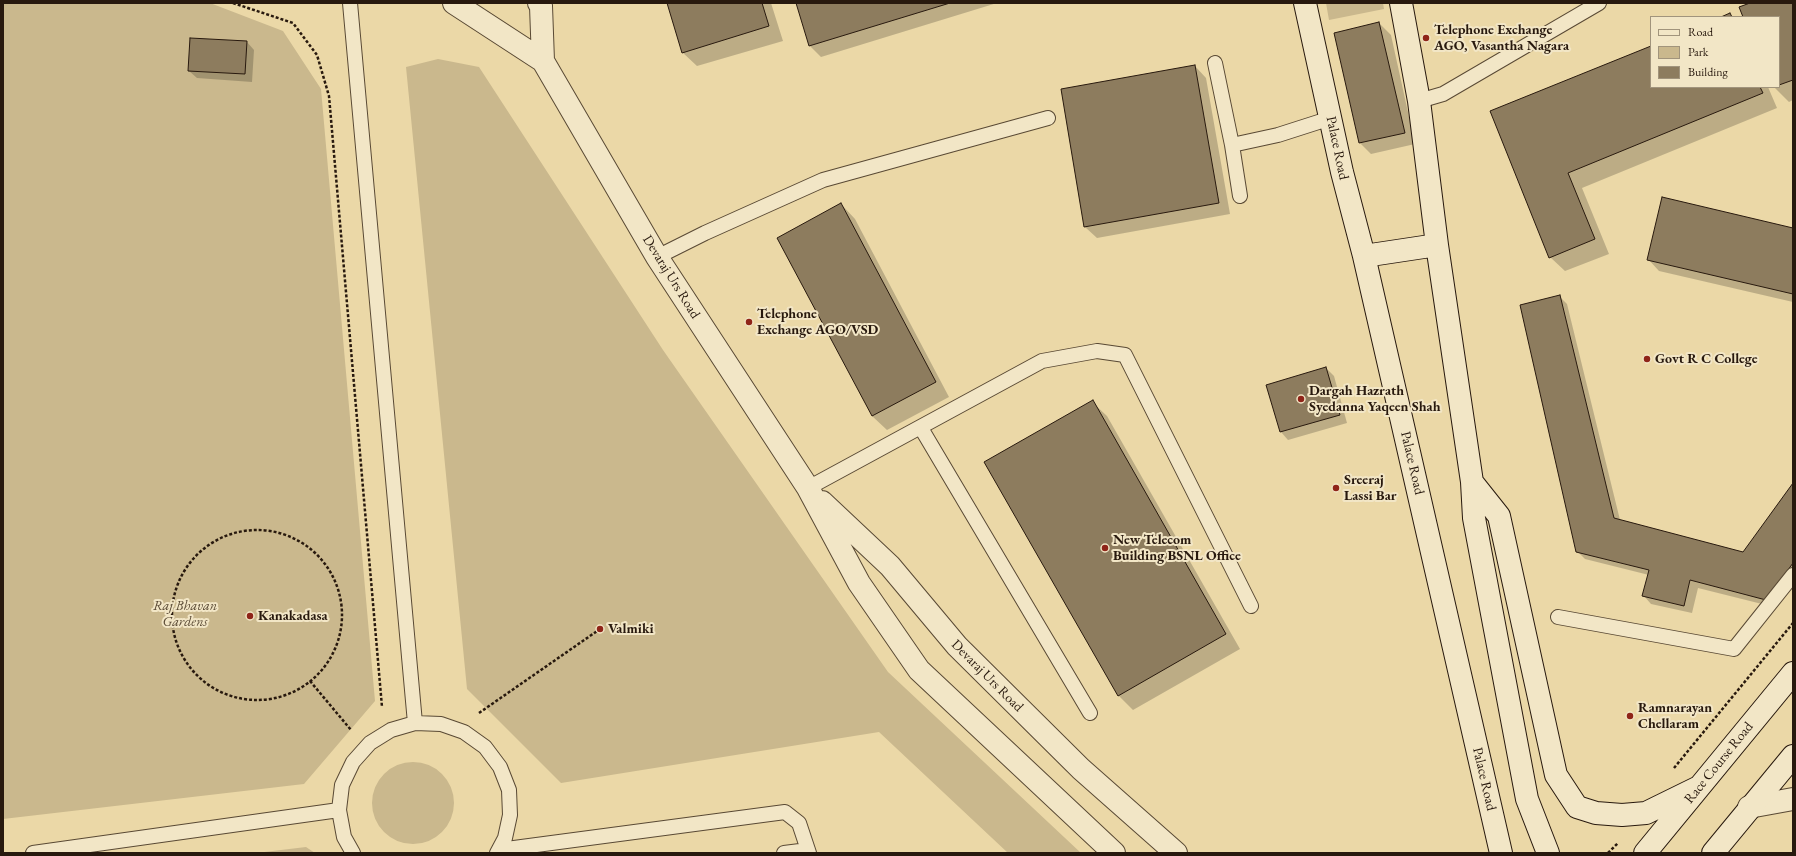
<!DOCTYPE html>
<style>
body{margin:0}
#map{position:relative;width:1796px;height:856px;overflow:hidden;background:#ebd8a7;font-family:"EB Garamond",serif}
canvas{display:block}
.frame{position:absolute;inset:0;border:4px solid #28190e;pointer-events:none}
.legend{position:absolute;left:1650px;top:16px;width:130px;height:72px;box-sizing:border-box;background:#f2e6c6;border:1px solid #a1947c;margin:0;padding:5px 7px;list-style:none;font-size:12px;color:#28190e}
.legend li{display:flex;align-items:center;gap:8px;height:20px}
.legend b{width:20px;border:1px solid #a1947c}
</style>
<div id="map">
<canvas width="1796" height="856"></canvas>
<div class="frame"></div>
<ul class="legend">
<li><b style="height:5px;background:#f2e6c6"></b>Road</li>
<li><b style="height:11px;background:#cab88d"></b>Park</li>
<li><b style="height:11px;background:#8d7c5e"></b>Building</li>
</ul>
</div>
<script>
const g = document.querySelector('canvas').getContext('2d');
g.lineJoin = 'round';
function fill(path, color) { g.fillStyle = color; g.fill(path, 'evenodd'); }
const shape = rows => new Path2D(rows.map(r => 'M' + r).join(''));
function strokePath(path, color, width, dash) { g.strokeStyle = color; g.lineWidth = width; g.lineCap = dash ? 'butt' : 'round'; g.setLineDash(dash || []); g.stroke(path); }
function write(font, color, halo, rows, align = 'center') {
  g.font = font + ' "EB Garamond",serif'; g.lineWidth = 4; g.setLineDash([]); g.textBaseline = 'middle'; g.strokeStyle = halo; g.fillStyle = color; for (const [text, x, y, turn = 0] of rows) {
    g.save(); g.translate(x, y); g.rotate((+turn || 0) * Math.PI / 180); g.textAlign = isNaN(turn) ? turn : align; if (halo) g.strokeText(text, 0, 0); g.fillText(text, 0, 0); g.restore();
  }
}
fill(shape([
 [3,3,210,3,283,31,321,89,375,701,304,784,3,819],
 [1326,3,1383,3,1384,9,1329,20],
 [438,59,479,67,663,350,888,672,1081,853,1008,853,879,732,561,783,467,689,406,67],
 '372 803a41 41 0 1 1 82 0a41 41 0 1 1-82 0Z',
 [306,847,315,853,256,853]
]), '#cab88d');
fill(shape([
 [668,3,771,3,783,41,697,66,682,52],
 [797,3,997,3,821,57,810,46],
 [1752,3,1793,3,1793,100,1789,102,1774,87,1779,87,1779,17,1744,17],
 [1379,23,1391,35,1415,144,1371,154,1360,143,1335,34],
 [247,42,254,50,252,82,197,78,189,71],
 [1651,47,1651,87,1768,87,1777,108,1582,188,1609,254,1565,271,1550,257,1492,112],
 [1195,66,1206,78,1230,214,1097,238,1085,227],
 [841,204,855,219,949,397,887,430,872,416],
 [1793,229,1793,302,1659,271,1648,259],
 [1559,296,1567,304,1620,520,1744,553,1793,485,1793,581,1774,607,1698,588,1692,613,1651,604,1644,596,1649,575,1585,559,1577,551],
 [1326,368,1334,376,1347,423,1288,440,1281,432],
 [1092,402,1107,416,1240,649,1133,710,1119,696,986,463]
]), '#0003');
const building = shape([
 [667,3,762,3,769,26,682,53,667,3],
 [796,3,950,3,809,46,796,3],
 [1750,3,1793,3,1793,80,1779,85,1779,17,1743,17,1739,7,1750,3],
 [1730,13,1732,17,1721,17,1730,13],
 [1379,22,1405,133,1359,143,1334,33,1379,22],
 [190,38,247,41,245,74,188,71,190,38],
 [1651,46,1651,87,1760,87,1763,93,1568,173,1595,239,1549,258,1490,111,1651,46],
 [1195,65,1219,203,1084,227,1061,89,1195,65],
 [1662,197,1793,228,1793,294,1647,260,1662,197],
 [841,203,936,382,872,416,777,238,841,203],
 [1560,295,1614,518,1743,552,1793,483,1793,563,1766,600,1690,580,1684,606,1642,596,1649,570,1576,552,1520,305,1560,295],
 [1326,367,1340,415,1280,432,1266,385,1326,367],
 [1093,400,1226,634,1118,696,984,462,1093,400]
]);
fill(building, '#8d7c5e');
strokePath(building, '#28190e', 1);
const service = shape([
 [350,3,415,723],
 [1215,63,1232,145,1278,135,1331,118],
 [1419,101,1443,94,1599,3],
 [1232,145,1240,196],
 [657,257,705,233,823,180,1048,118],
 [921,428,1090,713],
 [808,488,1042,361,1097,351,1125,355,1251,606],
 [1558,617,1734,649,1793,575],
 [499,850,785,812,799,823,809,853],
 [33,853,339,810],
 [353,853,344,837,339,810,342,785,353,762,370,743,391,730,415,723,441,724,464,732,485,747,500,767,509,790,510,815,505,838,497,853],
 [784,853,808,850]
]);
const minor = shape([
 [1749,807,1793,799]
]);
const tertiary = shape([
 [454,3,543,61,657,257,808,488,859,583,919,670,1114,853],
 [539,3,541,6,543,61],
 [822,502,890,566,957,646,1081,769,1176,853]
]);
const secondary = shape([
 [1305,3,1342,172,1364,256,1501,853],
 [1401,3,1419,101,1437,245,1472,482,1474,518,1527,799,1548,853],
 [1364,256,1437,245],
 [1472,482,1499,516,1556,775,1577,807,1596,813,1622,815,1646,813,1699,787],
 [1645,853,1793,673],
 [1713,853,1793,756]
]);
strokePath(service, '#594934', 16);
strokePath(minor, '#594934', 24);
strokePath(tertiary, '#594934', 24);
strokePath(secondary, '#28190e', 24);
strokePath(shape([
 [233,3,293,23,317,55,329,96,382,707],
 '172 615a85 85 0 1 1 170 0a85 85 0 1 1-170 0Z',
 [310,681,351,730],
 [479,713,600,629],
 [1674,768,1793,623],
 [1608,853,1618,843]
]), '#28190e', 2.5, [3, 2]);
strokePath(service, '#f2e6c6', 14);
strokePath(minor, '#f2e6c6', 22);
strokePath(tertiary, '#f2e6c6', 22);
strokePath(secondary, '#f2e6c6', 22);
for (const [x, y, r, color] of [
 [1426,38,4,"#8f2418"],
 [749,322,4,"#8f2418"],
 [1647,359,4,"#8f2418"],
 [1301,399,4,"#8f2418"],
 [1336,488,4,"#8f2418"],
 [1105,548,4,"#8f2418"],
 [250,616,4,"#8f2418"],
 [600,629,4,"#8f2418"],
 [1630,716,4,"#8f2418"]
]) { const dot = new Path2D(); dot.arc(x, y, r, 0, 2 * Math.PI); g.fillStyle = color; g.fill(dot); strokePath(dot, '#f2e6c6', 1.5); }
write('bold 14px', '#28190e', '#f2e6c6', [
 ["Telephone Exchange",1434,30],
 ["AGO, Vasantha Nagara",1434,46],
 ["Telephone",757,314],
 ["Exchange AGO/VSD",757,330],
 ["Govt R C College",1655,359],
 ["Dargah Hazrath",1309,391],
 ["Syedanna Yaqeen Shah",1309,407],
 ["Sreeraj",1344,480],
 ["Lassi Bar",1344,496],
 ["New Telecom",1113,540],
 ["Building BSNL Office",1113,556],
 ["Kanakadasa",258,616],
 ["Valmiki",608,629],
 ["Ramnarayan",1638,708],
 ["Chellaram",1638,724]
], 'left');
write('14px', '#28190e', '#f2e6c6', [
 ["Palace Road",1337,148,78],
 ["Devaraj Urs Road",671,277,58],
 ["Palace Road",1412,463,77],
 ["Devaraj Urs Road",987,676,45],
 ["Race Course Road",1719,763,-51],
 ["Palace Road",1484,779,77]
]);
write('italic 14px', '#594934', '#f2e6c6', [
 ["Raj Bhavan",185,606],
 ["Gardens",185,622]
]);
</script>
